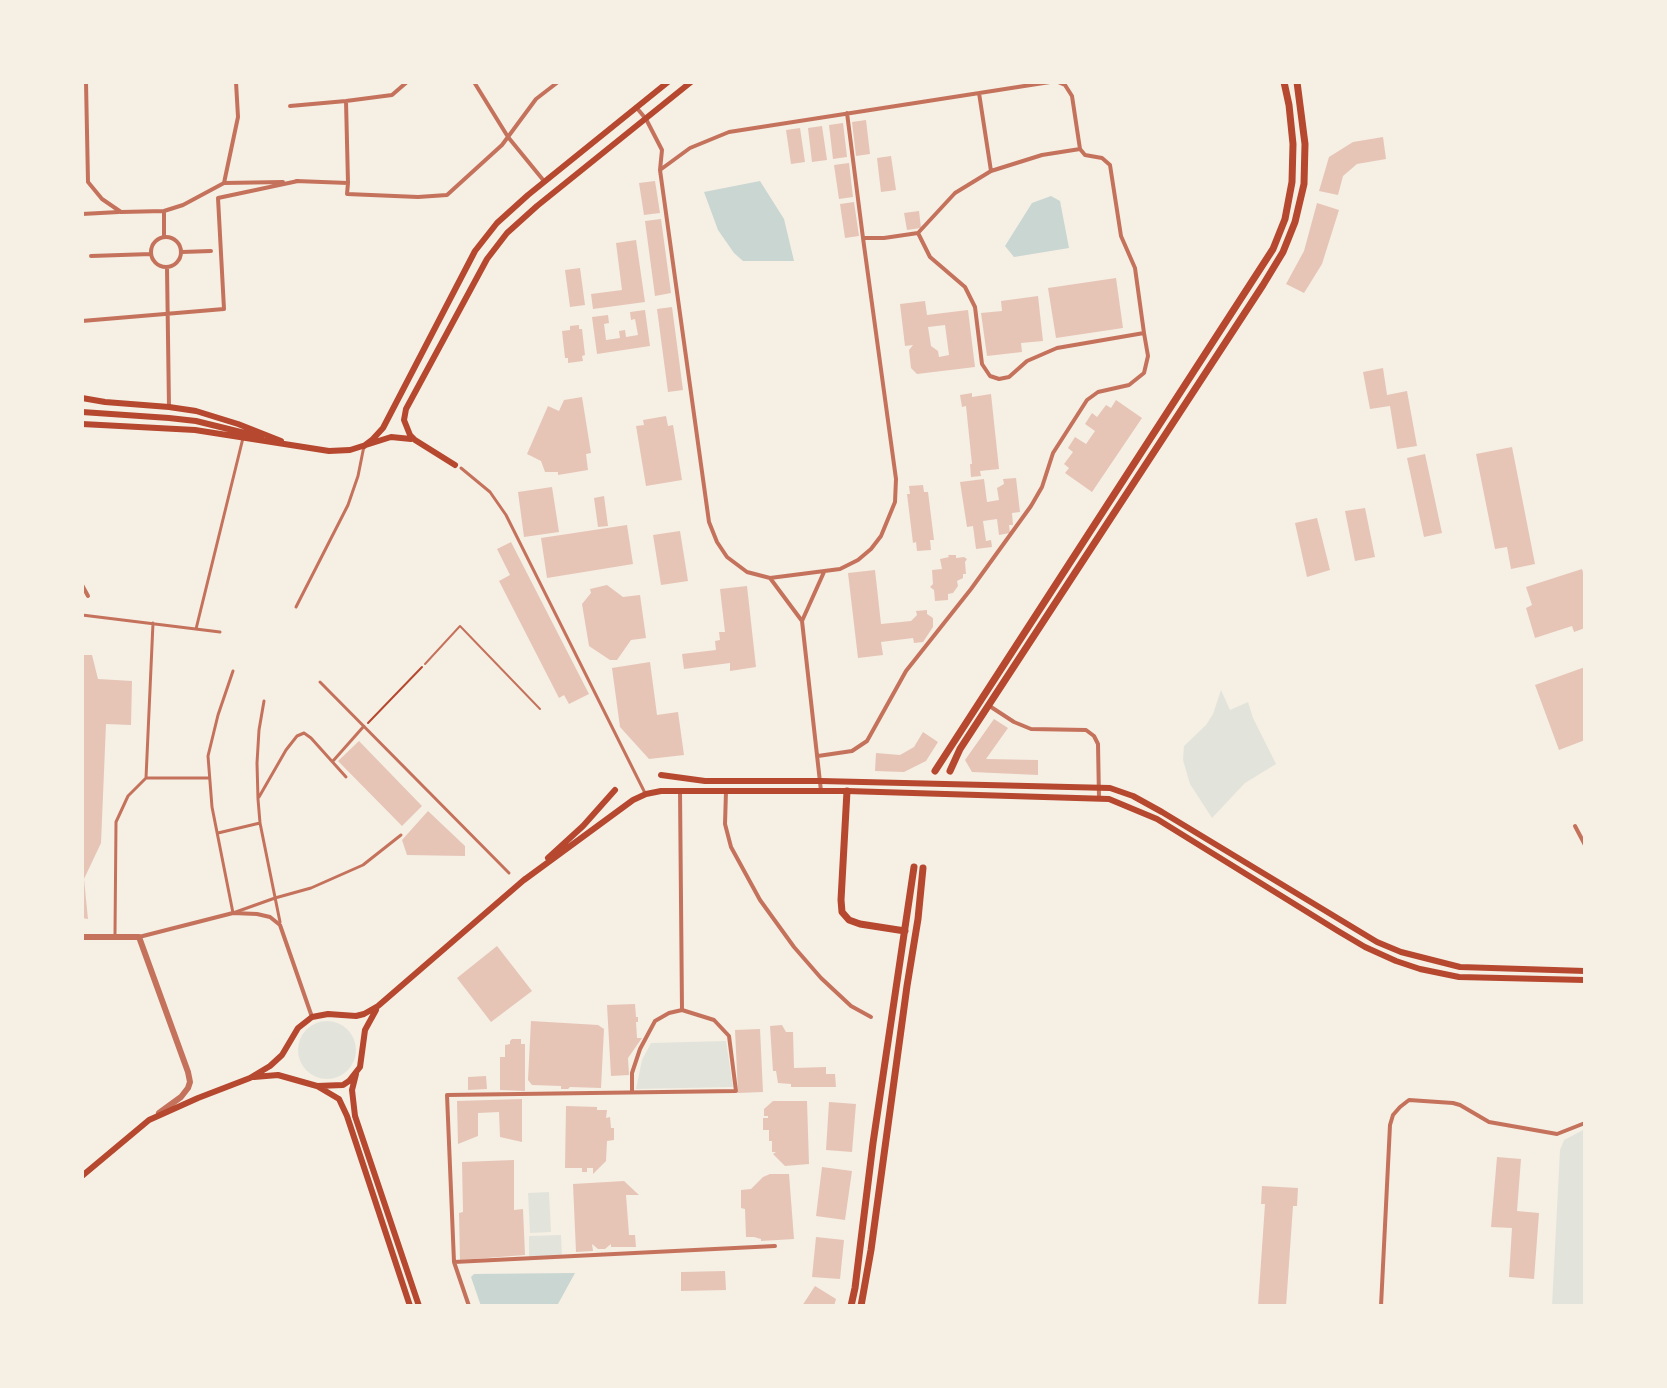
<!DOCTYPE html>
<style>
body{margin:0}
#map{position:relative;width:1667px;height:1388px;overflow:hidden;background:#f6efe4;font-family:Signika,sans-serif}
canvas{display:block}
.frame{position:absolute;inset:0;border:84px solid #f6efe4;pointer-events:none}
</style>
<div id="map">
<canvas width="1667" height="1388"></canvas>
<div class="frame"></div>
</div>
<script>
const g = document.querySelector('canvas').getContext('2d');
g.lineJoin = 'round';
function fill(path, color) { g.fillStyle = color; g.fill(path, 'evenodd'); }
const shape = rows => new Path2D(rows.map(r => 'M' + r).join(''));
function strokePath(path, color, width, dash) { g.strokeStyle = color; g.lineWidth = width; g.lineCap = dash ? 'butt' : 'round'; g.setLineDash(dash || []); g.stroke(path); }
fill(shape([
 [1221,690,1230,710,1248,702,1253,718,1276,764,1245,783,1212,818,1190,784,1183,760,1184,746,1206,725,1213,714],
 '298 1050a29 29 0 1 1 58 0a29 29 0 1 1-58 0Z',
 [726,1041,733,1087,636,1089,642,1060,651,1043],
 [1585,1129,1585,1306,1552,1306,1560,1150,1564,1140],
 [549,1192,551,1232,530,1233,528,1193],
 [561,1235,562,1258,529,1259,529,1236]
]), '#e2e4dc');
fill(shape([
 [760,181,784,219,794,261,743,261,734,253,718,230,704,192],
 [1051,196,1060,201,1069,248,1014,257,1005,246,1032,203],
 [575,1273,558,1304,481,1306,471,1277,474,1274]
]), '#c9d6d2');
fill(shape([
 [866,120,870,154,856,156,852,122],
 [843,123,847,157,833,159,829,125],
 [822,126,827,160,812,162,808,128],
 [800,128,805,162,791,164,786,130],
 [1383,137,1386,159,1357,164,1343,176,1338,195,1319,191,1329,157,1353,142],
 [891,156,896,190,881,192,877,158],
 [849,163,853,197,839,199,834,165],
 [655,181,660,213,644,215,639,183],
 [854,202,859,236,845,238,840,204],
 [1317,203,1339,210,1322,264,1304,293,1286,284,1304,251],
 [919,211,921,228,907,230,904,213],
 [661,219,671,293,655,296,645,221],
 [636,240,645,302,593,309,591,294,622,290,616,243],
 [580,268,585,305,570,307,565,270],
 [1116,278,1123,328,1056,338,1048,288],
 [1038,296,1043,341,1021,343,1022,352,987,356,981,313,1002,311,1001,301],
 [925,301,927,315,968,310,975,367,917,374,911,368,909,350,913,345,905,346,900,304],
 [945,325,949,355,939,357,938,351,931,346,928,327],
 [672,307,683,390,668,392,657,309],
 [645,310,650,346,597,354,592,317,608,315,609,323,604,324,606,340,620,338,619,331,625,330,626,337,638,335,635,319,631,320,630,312],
 [579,325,579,329,582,329,585,355,582,356,583,361,568,363,568,358,565,358,562,331,570,330,570,326],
 [1383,368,1387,395,1407,391,1417,446,1397,449,1390,406,1370,409,1363,372],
 [972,393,972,397,991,394,999,469,980,471,981,476,971,477,970,464,972,464,966,406,962,407,960,395],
 [582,397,591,453,586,454,588,470,558,475,558,472,545,472,541,461,527,454,548,406,559,411,564,400],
 [1116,400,1142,418,1092,492,1065,473,1069,468,1064,464,1073,452,1068,448,1075,437,1086,444,1095,431,1085,424,1092,413,1097,417,1106,405,1111,408],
 [666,416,668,426,673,425,682,480,646,486,636,426,644,425,643,420],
 [1512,447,1535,564,1511,569,1507,547,1495,549,1476,454],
 [1425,454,1442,533,1424,537,1407,458],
 [1016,478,1020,512,1012,513,1013,525,1009,525,1010,533,999,535,997,519,983,521,986,541,991,540,992,547,976,549,973,526,967,527,960,482,984,479,987,502,999,500,997,488,1004,484,1003,479],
 [923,485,924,492,928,492,934,540,930,540,931,550,917,551,916,542,913,543,907,494,910,494,909,486],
 [552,487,559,532,524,537,518,492],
 [604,496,608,526,598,527,594,498],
 [1365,508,1375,557,1355,561,1345,511],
 [1317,518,1330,570,1307,577,1295,523],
 [627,525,633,564,547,578,541,538],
 [680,531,688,581,661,585,653,535],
 [511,542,589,694,569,704,564,695,559,698,499,581,510,575,497,549],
 [948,555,956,555,956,558,964,557,967,559,965,562,966,574,963,574,963,578,957,581,958,586,953,593,948,594,948,600,935,601,934,590,930,587,933,584,932,570,942,569,940,559,949,557],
 [1582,569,1585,579,1585,628,1574,632,1572,626,1535,638,1526,608,1532,605,1526,587],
 [875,570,881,624,911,621,917,615,916,611,927,610,927,614,933,618,933,627,923,642,914,643,913,638,881,642,883,655,858,658,848,573],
 [607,585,623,597,640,595,646,638,631,640,617,660,610,660,589,646,582,604,591,593,590,589],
 [747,586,756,667,730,671,730,663,684,669,682,654,716,650,715,641,720,640,719,632,725,632,720,589],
 [82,655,92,655,98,679,132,681,131,725,106,724,101,843,84,879,88,919,82,918],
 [650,662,657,715,678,712,684,755,649,759,620,727,612,668],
 [1585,667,1585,740,1559,750,1535,685],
 [994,719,1008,728,986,759,1038,760,1038,775,972,772,965,760],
 [923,732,938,742,926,761,904,772,875,771,876,753,900,755,914,747],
 [359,741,422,806,402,826,338,761],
 [428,811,465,846,465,856,407,855,402,840],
 [497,946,532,991,491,1022,457,978],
 [635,1004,636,1017,638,1017,638,1022,636,1022,637,1038,642,1038,628,1058,629,1075,611,1076,607,1005],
 [531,1021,598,1025,604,1029,601,1088,570,1087,568,1089,561,1089,561,1086,532,1085,528,1080],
 [782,1025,786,1032,793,1032,794,1068,826,1067,826,1074,835,1074,836,1087,791,1087,791,1084,778,1083,776,1071,773,1071,770,1026],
 [760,1029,763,1092,738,1093,735,1030],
 [512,1039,521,1039,521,1044,525,1044,525,1091,500,1090,500,1057,505,1057,505,1045,510,1044,510,1041],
 [486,1076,487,1089,468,1090,468,1077],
 [522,1099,522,1142,500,1137,499,1112,478,1113,478,1136,458,1144,457,1101],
 [773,1101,807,1101,809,1164,785,1166,773,1154,776,1152,772,1152,772,1141,769,1141,769,1130,763,1130,763,1118,768,1118,768,1116,764,1116,764,1109],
 [829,1102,856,1104,852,1152,826,1150],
 [566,1106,597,1107,597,1110,607,1110,606,1118,610,1117,611,1128,614,1128,614,1140,607,1141,606,1161,593,1174,593,1168,587,1168,587,1172,582,1172,582,1168,565,1168],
 [1497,1157,1521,1159,1517,1211,1539,1213,1534,1279,1509,1277,1512,1228,1491,1227],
 [514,1160,514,1210,523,1209,525,1255,460,1260,459,1213,463,1212,462,1162],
 [822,1167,852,1171,845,1220,816,1216],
 [770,1174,789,1174,794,1239,761,1241,761,1239,754,1237,746,1237,745,1209,741,1208,741,1190,751,1189,763,1177],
 [624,1181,639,1195,626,1195,629,1235,635,1235,636,1247,611,1247,611,1244,605,1249,598,1249,592,1244,593,1251,576,1252,573,1184],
 [1262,1186,1298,1188,1297,1206,1293,1206,1286,1306,1258,1306,1265,1204,1261,1204],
 [816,1237,844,1240,840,1279,812,1277],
 [725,1271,726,1290,681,1291,681,1272],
 [815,1286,836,1299,834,1306,802,1306]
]), '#e6c5b7');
strokePath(shape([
 [368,723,422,667]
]), '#b5482f', 2);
strokePath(shape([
 [425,664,460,626,540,709]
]), '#c5725c', 2);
strokePath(shape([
 [461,468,490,492,506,515,645,793],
 [296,607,348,505,358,476,364,446],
 [82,615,220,632],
 [196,629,243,438],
 [233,671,218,715,208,756,212,807,233,913,275,898,311,888,363,865,401,835],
 [320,682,509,873],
 [264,701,259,730,257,763,258,799,260,823,280,922],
 [333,761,364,726],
 [146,778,209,778],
 [259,797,286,750,297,736,304,733,311,738,346,777],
 [218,833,260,823],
 [115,934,116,822,128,796,146,778,153,623]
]), '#c5725c', 3);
strokePath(shape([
 [86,82,88,182,102,199,121,212,164,211],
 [474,82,508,137,544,181],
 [979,93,991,171],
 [290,106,346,101,392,95,407,82],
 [636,107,646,119,662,150,660,170,709,522,717,542,727,557,747,572,770,578,840,569,858,560,871,549,881,536,895,502,896,479,863,238],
 [847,113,863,238,884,238,918,233,955,193,991,171,1042,155,1080,149,1072,96,1065,85,1058,82],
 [1080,149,1085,155,1102,158,1110,165,1121,236,1135,268,1144,333],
 [660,170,690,148,729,132,1050,82],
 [296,181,348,183,346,101],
 [224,183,283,182],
 [348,183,347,194,418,197,447,195,502,145,536,99,558,82],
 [82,214,119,212],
 '151 252a15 15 0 1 1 30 0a15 15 0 1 1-30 0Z',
 [164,237,164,211,183,205,224,183,238,117,236,82],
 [182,252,211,251],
 [91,256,151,254],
 [167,268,169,407],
 [82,321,224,309,218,198,298,181],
 [770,578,802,621,821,791],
 [82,585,88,596],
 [802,621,824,572],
 [988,705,1014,722,1031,729,1086,730,1094,736,1098,744,1099,798],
 [818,756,852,751,867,741,906,671,971,589,1031,506,1042,487,1053,453,1087,400,1098,392,1129,385,1144,373,1148,356,1144,333,1057,348,1027,361,1009,377,999,379,990,376,982,364,975,307,965,287,930,257,918,233],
 [680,790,682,1010],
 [726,791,725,824,731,847,760,900,794,947,821,978,851,1006,871,1017],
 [1575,826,1585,845],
 [139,937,233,913,257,914,270,917,280,925,312,1017],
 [454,1262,775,1246],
 [469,1306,454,1262,447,1095,736,1091,729,1036,714,1020,682,1010,669,1013,655,1021,640,1049,632,1073,632,1092],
 [1381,1306,1390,1125,1393,1115,1400,1107,1409,1100,1453,1103,1460,1105,1489,1122,1557,1134,1585,1123]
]), '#c5725c', 4);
strokePath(shape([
 [82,937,139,937,188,1072,190,1082,188,1088,181,1097,159,1113]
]), '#c5725c', 6);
strokePath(shape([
 [82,398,105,402,169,407,196,411,238,424,281,441],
 [82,412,169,418,196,421,261,437],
 [82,424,195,430,329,451,350,450,391,437,411,439],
 [364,446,372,440,383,428,475,251,497,223,528,195,668,82],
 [455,465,415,440,410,435,404,420,406,409,487,259,507,233,537,206,691,82],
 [661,775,705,781,821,781,1110,788,1133,796,1162,812,1377,942,1401,952,1460,967,1585,971],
 [548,858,583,826,615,790],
 [524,880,633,800,646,794,661,791,847,791,1109,799,1157,819,1338,931,1365,947,1396,961,1420,969,1459,977,1585,980],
 [356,1074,352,1090,355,1116,419,1306],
 [254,1077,278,1075,317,1086,343,1085,349,1081,360,1067,365,1030,376,1010],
 [317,1086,339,1099,347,1116,410,1306],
 [82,1176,149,1120,198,1098,250,1078,270,1066,282,1055,298,1028,312,1017,328,1014,356,1016,364,1014,378,1006,525,879]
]), '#b5482f', 6);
strokePath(shape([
 [935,771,1273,249,1285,219,1292,182,1293,144,1289,105,1284,82],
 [950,771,960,749,1263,285,1283,252,1295,222,1304,184,1305,144,1297,82],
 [847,791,841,900,842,912,849,920,860,924,905,931],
 [851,1306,855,1288,873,1143,914,867],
 [861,1306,871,1250,907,986,918,919,923,868]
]), '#b5482f', 7);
</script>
